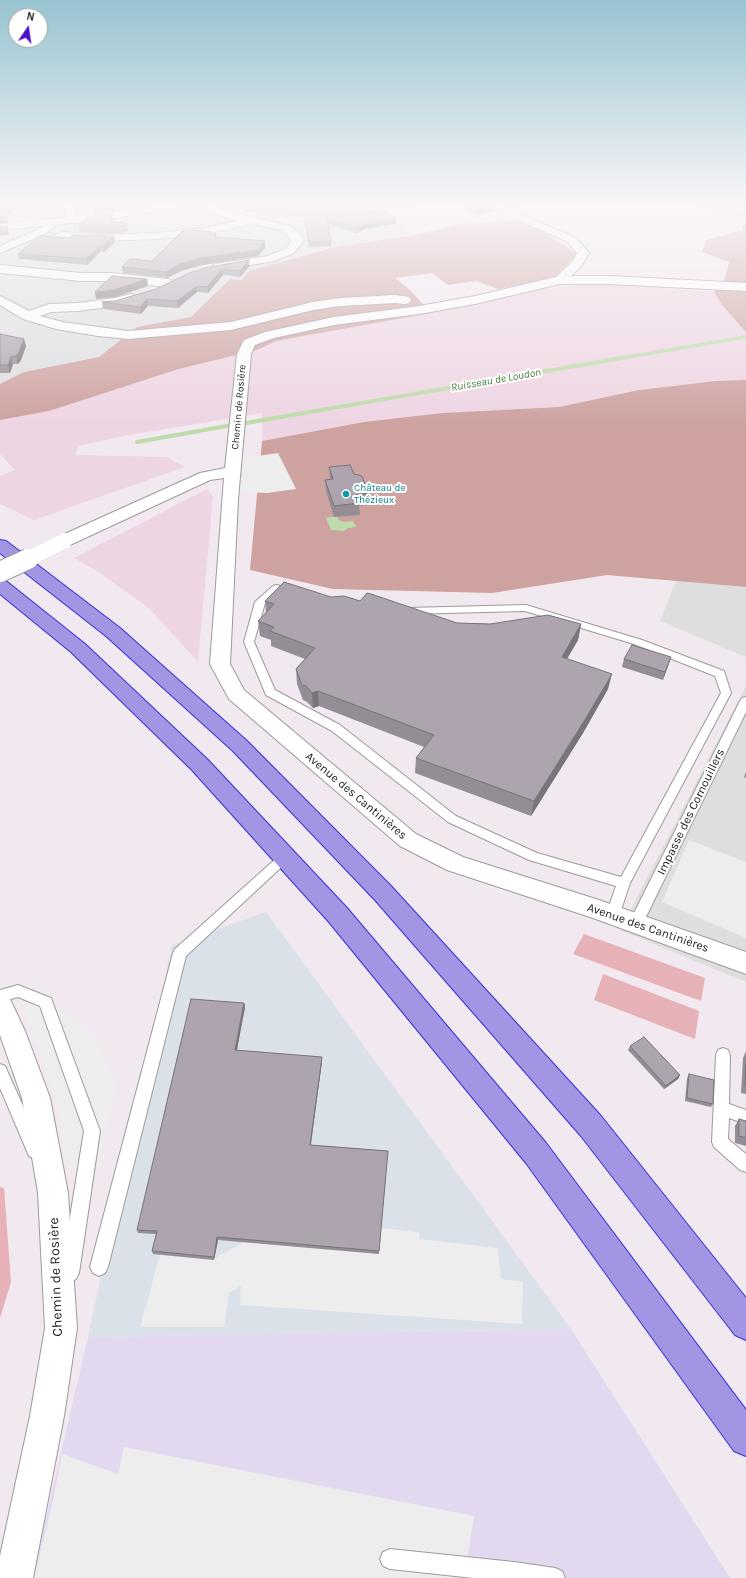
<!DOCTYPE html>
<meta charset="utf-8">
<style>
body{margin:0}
#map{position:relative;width:746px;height:1578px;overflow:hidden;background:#f1e8f0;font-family:Karla,sans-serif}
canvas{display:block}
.north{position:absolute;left:8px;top:8px;width:40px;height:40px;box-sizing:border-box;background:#fff;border:1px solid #a6a6a6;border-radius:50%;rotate:13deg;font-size:11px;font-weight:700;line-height:16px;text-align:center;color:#212121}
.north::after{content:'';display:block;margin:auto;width:14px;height:18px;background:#4f0cc6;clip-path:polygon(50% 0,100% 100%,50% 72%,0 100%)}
</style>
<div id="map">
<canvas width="746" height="1578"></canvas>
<div class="north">N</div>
</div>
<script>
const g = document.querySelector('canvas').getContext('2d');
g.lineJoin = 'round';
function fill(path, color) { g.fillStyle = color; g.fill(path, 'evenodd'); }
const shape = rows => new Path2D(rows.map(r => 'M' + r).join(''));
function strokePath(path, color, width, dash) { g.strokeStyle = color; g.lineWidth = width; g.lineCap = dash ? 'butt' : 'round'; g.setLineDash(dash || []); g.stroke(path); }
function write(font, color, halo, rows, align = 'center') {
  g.font = font + ' Karla,sans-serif'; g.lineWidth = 4; g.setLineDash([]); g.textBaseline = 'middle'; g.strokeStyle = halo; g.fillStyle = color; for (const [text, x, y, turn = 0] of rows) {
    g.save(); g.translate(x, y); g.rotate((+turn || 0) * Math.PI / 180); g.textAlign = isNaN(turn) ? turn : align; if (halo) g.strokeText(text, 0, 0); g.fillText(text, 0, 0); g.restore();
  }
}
fill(shape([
 [0,204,418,204,416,209,384,210,415,235,335,247,242,280,230,279,191,317,137,327,99,357,24,372,0,384],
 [676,581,746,587,746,657,660,621],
 [746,686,746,982,620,930]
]), '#dededf');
fill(shape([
 [571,1329,730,1578,32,1578,88,1337]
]), '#e2d9f0');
fill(shape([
 [266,912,571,1329,88,1337,172,945]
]), '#dae1e9');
fill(shape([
 [683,204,746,204,746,220],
 [594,283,714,292,722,305,746,332,746,380,716,381,639,390,559,407,442,413,364,422,262,441,262,413,129,435,78,446,76,455,167,457,185,467,34,520,0,504,0,476,15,470,0,454,0,420,49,411,179,369,257,350,276,341,441,311,519,292],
 [207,489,213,496,198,662,150,609,97,571,74,558]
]), '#eed5e3');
fill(shape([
 [584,934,705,978,701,1001,573,954],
 [603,974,699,1011,695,1039,594,1000],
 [0,1187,4,1188,11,1282,0,1318]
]), '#e7b1b8');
fill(shape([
 [525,220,577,254,554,278,498,289,476,281,448,285,432,273,395,278,408,288,431,313,276,341,257,350,179,369,49,411,0,420,0,384,24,372,99,357,137,327,191,317,230,279,242,280,249,271,335,247,415,235,462,224],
 [744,222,746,222,746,332,722,305,714,292,724,282,729,262,702,252,706,240,742,230],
 [746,380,746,587,607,575,492,593,333,589,250,570,262,441,364,422,442,413,559,407,639,390,716,381]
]), '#cda29f');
fill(shape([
 [278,453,296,489,267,493,241,492,244,458],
 [689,840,746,862,746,938,662,902],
 [19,999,72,1016,93,1036,117,1085,97,1167,68,1173,55,1094],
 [381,1228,419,1232,419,1239,498,1248,501,1279,523,1282,522,1324,240,1305,241,1286,229,1293,224,1327,140,1327,160,1255,211,1260,245,1242,379,1254],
 [124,1447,474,1516,464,1578,34,1578,51,1509,62,1454,118,1474]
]), '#ededed');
fill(shape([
 [337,516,339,520,344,522,353,521,356,527,348,528,344,531,331,530,326,518]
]), '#bfdbab');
strokePath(shape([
 [616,359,746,337]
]), '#bfdbab', 3.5);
strokePath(shape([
 [246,423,622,358],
 [137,442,227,426]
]), '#bfdbab', 4);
const service = shape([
 [276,585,296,589,298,591,293,594,278,591,265,603,254,642,275,690,340,725,456,816,537,853,621,877,721,693,715,676,634,644,525,611,407,614,402,611,407,608,526,605,642,640,724,671,731,693,630,883,618,919,613,920,608,919,606,915,616,886,529,860,448,822,332,731,266,695,244,642,255,602,273,586,276,585],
 [746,697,746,712,643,923,641,927,636,928,631,927,629,923,740,701,742,698,746,697],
 [285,852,289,854,291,857,289,860,186,956,108,1267,105,1273,99,1276,93,1273,90,1267,173,953,175,949,281,854,285,852],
 [18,985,51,998,100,1131,79,1273,76,1279,70,1282,64,1279,61,1273,84,1131,40,1006,18,997,0,1002,0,990,18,985],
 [723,1048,728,1050,730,1055,729,1104,746,1110,746,1124,729,1118,728,1139,746,1154,746,1172,740,1170,714,1147,712,1142,716,1055,718,1050,723,1048],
 [0,1064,5,1066,41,1146,43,1151,41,1156,35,1159,29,1156,0,1088,0,1064],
 [390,1549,514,1562,555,1568,562,1571,565,1578,474,1578,390,1569,383,1566,380,1559,383,1552,390,1549]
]);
const minor = shape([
 [62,204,73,204,75,207,75,220,74,222,66,222,65,220,65,208,62,204],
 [201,204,213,204,227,211,238,214,290,226,297,231,303,239,301,245,293,253,274,261,219,270,215,268,213,266,215,264,268,256,285,249,290,244,291,239,282,230,253,224,205,234,156,239,102,241,61,238,55,235,61,232,102,235,156,233,205,228,237,221,219,215,201,204],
 [358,204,369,204,378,212,377,214,369,214,358,204],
 [498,204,576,238,589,253,582,265,571,276,610,276,746,283,746,291,610,284,560,284,475,304,419,314,334,325,274,338,255,345,251,354,238,499,230,664,244,690,416,834,463,857,599,900,746,952,746,974,593,918,447,870,400,846,229,699,210,664,224,478,210,480,70,545,64,546,58,545,55,541,58,537,200,473,225,468,237,354,244,340,265,332,334,317,419,306,475,296,556,277,573,261,577,253,568,242,494,209,493,207,498,204],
 [54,219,59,222,47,233,0,253,0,246,39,229,50,220,54,219],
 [0,265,81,273,111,273,168,279,172,280,174,283,172,286,168,287,111,281,81,281,0,273,0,265],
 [131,294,135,295,137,298,135,301,116,306,78,311,51,312,40,316,63,322,128,331,231,322,313,302,340,298,395,295,409,297,411,300,409,303,405,304,395,303,340,306,313,310,231,330,128,339,98,336,56,329,23,319,0,305,0,296,29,311,49,304,78,303,115,298,131,294],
 [0,994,9,997,25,1031,50,1098,68,1193,77,1328,64,1416,33,1578,0,1578,0,1556,30,1416,45,1328,38,1193,22,1098,0,1035,0,994]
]);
const tertiary = shape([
 [162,204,183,204,178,207,104,220,0,230,0,224,104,214,162,204]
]);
const motorway = shape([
 [0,540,6,541,120,628,247,741,391,886,601,1116,746,1298,746,1340,735,1335,581,1136,375,900,233,751,106,636,0,553,0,540],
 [0,580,6,581,85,644,208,760,347,908,546,1143,746,1410,746,1456,734,1451,526,1163,329,922,192,770,71,652,0,594,0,580]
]);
strokePath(service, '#9b9b9b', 2);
strokePath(minor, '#9b9b9b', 2);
strokePath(tertiary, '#9b9b9b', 2);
strokePath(motorway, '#3532d2', 2);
fill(service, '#fff');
fill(minor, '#fff');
fill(tertiary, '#fff');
fill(motorway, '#a295e3');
const minorBridgeFar1 = shape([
 [26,560,64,541]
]);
const minorBridge = shape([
 [0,572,28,559]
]);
strokePath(minorBridgeFar1, '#9b9b9b', 16, []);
strokePath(minorBridge, '#9b9b9b', 22, []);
strokePath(minorBridgeFar1, '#fff', 16);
strokePath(minorBridge, '#fff', 20);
fill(shape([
 [0,204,54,204,52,208,21,209,6,214,7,222,0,223],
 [461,204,496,204,495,205,495,211,475,215],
 [499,204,518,204,518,206,510,208],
 [242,206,368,210,396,224,368,228,357,233,328,224,331,241,331,246,309,247,304,215,302,217,243,211],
 [113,220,112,222,127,223,128,230,125,233,102,234,80,232,79,226],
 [211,232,211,234,216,234,216,237,265,248,258,256,202,265,181,271,167,278,123,273,122,267,152,261],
 [114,236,115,242,104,252,101,251,87,265,19,259,18,254,70,238],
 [249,260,249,267,240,277,223,275,208,293,197,292,178,308,148,306,141,314,103,309,102,302,115,301,156,289],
 [0,334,26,346,21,360,18,364,13,364,10,373,0,373],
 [329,467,354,474,368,493,368,505,359,506,360,515,334,517,326,491,325,480,330,479],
 [331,597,360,601,457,623,490,624,581,624,578,640,567,659,608,689,583,733,531,816,415,773,416,758,424,747,319,706,313,708,307,702,303,700,297,684,296,669,305,659,271,646,271,640,260,636,258,621,266,613,265,601],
 [671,657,668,666,663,680,622,667,624,659],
 [746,772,746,778,744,777],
 [244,1003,245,1007,237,1050,322,1061,311,1145,388,1151,379,1254,218,1240,214,1260,153,1254,152,1251,156,1234,138,1233,137,1230],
 [630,1046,680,1075,678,1079,664,1089,628,1050],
 [746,1051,746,1094,741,1093,743,1058],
 [689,1074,713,1104,711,1107,685,1101,687,1078],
 [739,1119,746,1121,746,1146,735,1143,735,1126]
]), '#958d96');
fill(shape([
 [51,204,54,204,52,208],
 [113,204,114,204,113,211,95,213,94,208],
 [492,204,496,204,493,206,495,205,495,211,475,215,476,210],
 [510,204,518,204,518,206,510,208],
 [20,205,21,209,6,214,7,222,0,223,0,218,5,209],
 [303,210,304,215,302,217,302,212],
 [112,214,113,220,112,228,111,222],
 [396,219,396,224,368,228,357,233,357,228,368,223],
 [127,223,128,230,125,233,124,226],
 [7,226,9,235,0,236,0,231],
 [114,236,115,242,104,252,103,246],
 [265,241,265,248,258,256,202,265,181,271,167,278,166,272,180,264],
 [100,246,101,251,87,265,86,259],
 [249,260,249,267,240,277,240,271],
 [222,269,223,275,208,293,207,287],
 [147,279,148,286,116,297,96,299,95,292],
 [197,286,197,292,178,308,177,301],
 [147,299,148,306,141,314,140,307],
 [24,339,26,346,21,360,18,364,16,356],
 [11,357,13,364,10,373,8,365],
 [581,624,578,640,559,672,562,657],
 [671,657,668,666,663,680,665,672],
 [612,674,608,689,583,733,531,816,534,801],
 [318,691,319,706,313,708,312,693],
 [244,1003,245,1007,236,1054,235,1050],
 [322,1057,322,1061,310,1148,310,1145],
 [680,1075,678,1079,664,1089,666,1086],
 [217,1237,218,1240,214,1260,214,1257]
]), '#79737a');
const building = shape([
 [0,204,51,204,20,205,5,209,6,217,0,218,0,204],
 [98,204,113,204,113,205,94,208,98,204],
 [245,204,361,204,368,210,377,211,379,206,396,219,368,223,357,228,327,219,331,241,309,242,303,210,302,212,242,206,245,204],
 [468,204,494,204,495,205,476,210,468,204],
 [112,214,111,222,127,223,124,226,101,227,79,226,86,217,112,214],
 [7,226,8,230,0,231,0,227,7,226],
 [195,230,211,232,209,234,216,234,214,237,265,241,258,250,201,258,180,264,166,272,122,267,130,259,152,261,181,232,195,230],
 [72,235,114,236,103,246,100,246,86,259,18,254,39,236,70,238,72,235],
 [249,260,240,271,222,269,207,287,197,286,177,301,147,299,140,307,102,302,115,301,156,289,189,273,205,268,249,260],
 [112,276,147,279,114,290,95,292,112,276],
 [0,334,24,339,19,352,16,356,11,357,8,365,0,365,0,334],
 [350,465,354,474,362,476,368,493,356,495,359,503,334,506,325,480,333,479,329,467,350,465],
 [284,582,331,597,344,596,360,601,367,593,371,594,457,623,490,624,548,615,581,624,562,657,612,674,586,718,534,801,416,758,434,735,318,691,312,693,306,686,302,685,296,669,315,648,270,631,274,627,258,621,274,604,265,601,284,582],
 [632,645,671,657,665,672,624,659,632,645],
 [191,999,244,1003,235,1050,322,1057,310,1145,388,1151,379,1251,217,1237,214,1257,152,1251,157,1231,137,1230,191,999],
 [644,1037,680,1075,666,1086,630,1046,644,1037],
 [746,1064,746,1086,745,1086,746,1064],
 [689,1074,714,1080,713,1104,687,1098,689,1074],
 [739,1119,746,1121,746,1138,739,1136,739,1119]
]);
fill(building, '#ada4af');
strokePath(building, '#79737a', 1);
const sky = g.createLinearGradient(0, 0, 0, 424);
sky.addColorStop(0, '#97c4d0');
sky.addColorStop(0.48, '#f9f5f8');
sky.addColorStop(1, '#f9f5f800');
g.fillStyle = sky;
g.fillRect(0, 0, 746, 424);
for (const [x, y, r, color] of [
 [346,494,4,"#0f9aa8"]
]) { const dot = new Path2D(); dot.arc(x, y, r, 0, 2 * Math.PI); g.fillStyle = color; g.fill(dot); strokePath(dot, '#fff', 1.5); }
write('10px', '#212121', '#fff', [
 ["Chemin de Rosière",239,407,-85]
]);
write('10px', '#0d838f', '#fff', [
 ["Château de",354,488],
 ["Thézieux",354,500]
], 'left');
write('italic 11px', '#477e3e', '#fff', [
 ["Ruisseau de Loudon",496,380,-10]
]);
write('12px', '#212121', '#fff', [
 ["Avenue des Cantinières",356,796,40],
 ["Impasse des Cornouillers",691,812,-64],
 ["Avenue des Cantinières",648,928,19]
]);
write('14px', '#212121', '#fff', [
 ["Chemin de Rosière",56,1277,-92]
]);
</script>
